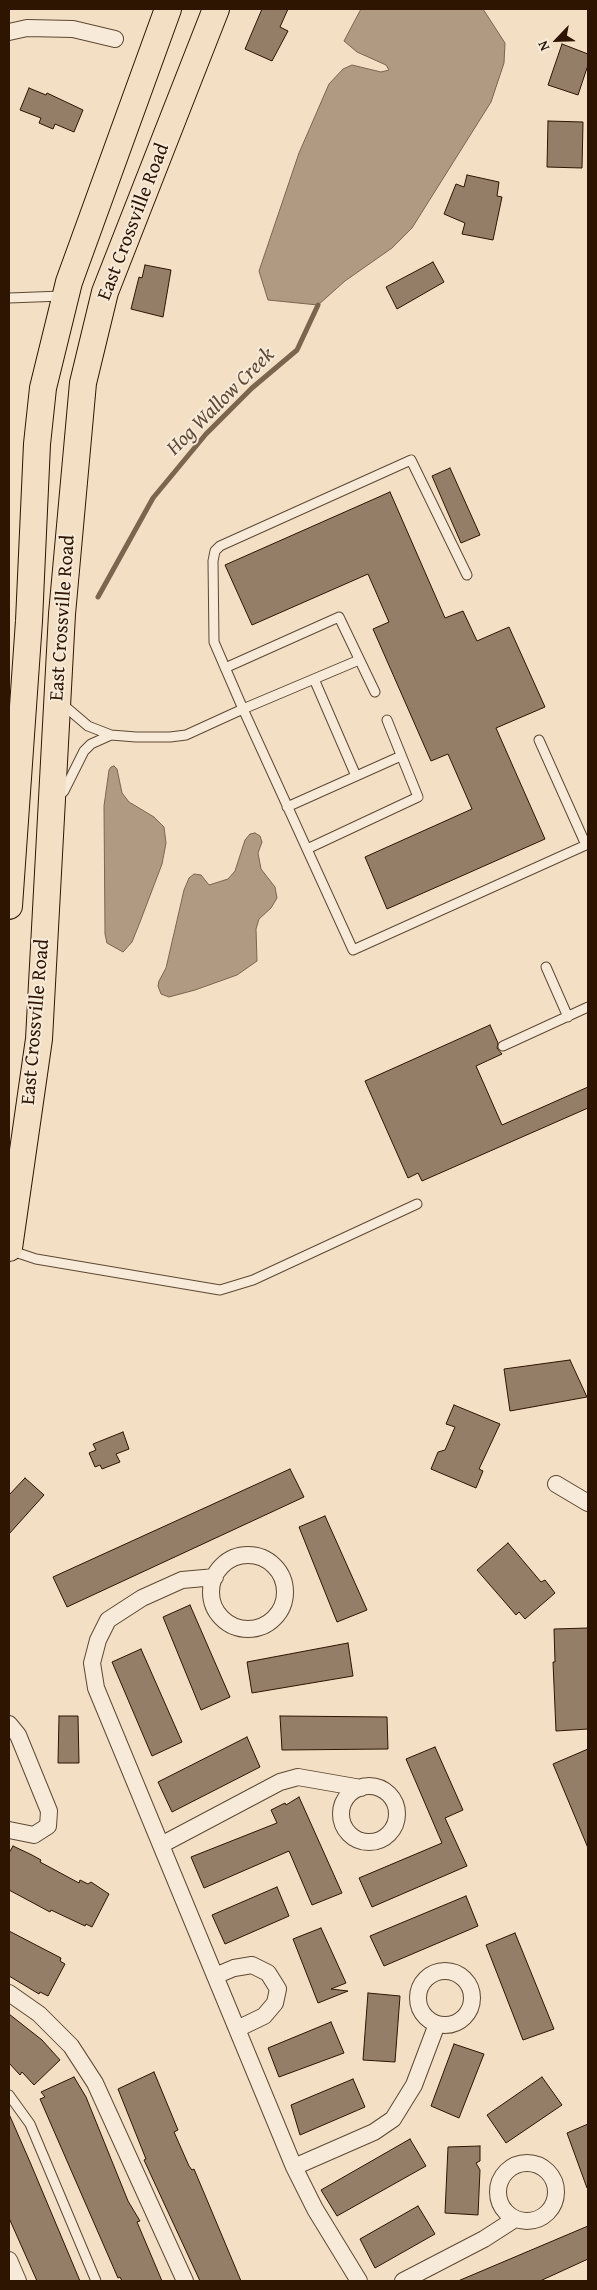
<!DOCTYPE html>
<style>
body{margin:0}
#map{position:relative;width:597px;height:2290px;overflow:hidden;background:#f3dfc4;font-family:"Gentium Book Plus",serif}
canvas{display:block}
.frame{position:absolute;inset:0;border:10px solid #2d1502;pointer-events:none}
.north{position:absolute;left:532px;top:15px;width:50px;height:50px;-webkit-text-stroke:4px #f7ead9;paint-order:stroke;rotate:246deg;font-size:14px;font-weight:700;line-height:20px;text-align:center;color:#2d1502}
.north::after{content:'';display:block;margin:auto;width:18px;height:22px;background:#2d1502;clip-path:polygon(50% 0,100% 100%,50% 72%,0 100%)}
</style>
<div id="map">
<canvas width="597" height="2290"></canvas>
<div class="frame"></div>
<div class="north">N</div>
</div>
<script>
const g = document.querySelector('canvas').getContext('2d');
g.lineJoin = 'round';
function fill(path, color) { g.fillStyle = color; g.fill(path, 'evenodd'); }
const shape = rows => new Path2D(rows.map(r => 'M' + r).join(''));
function strokePath(path, color, width, dash) { g.strokeStyle = color; g.lineWidth = width; g.lineCap = dash ? 'butt' : 'round'; g.setLineDash(dash || []); g.stroke(path); }
function write(font, color, halo, rows, align = 'center') {
  g.font = font + ' "Gentium Book Plus",serif'; g.lineWidth = 4; g.setLineDash([]); g.textBaseline = 'middle'; g.strokeStyle = halo; g.fillStyle = color; for (const [text, x, y, turn = 0] of rows) {
    g.save(); g.translate(x, y); g.rotate((+turn || 0) * Math.PI / 180); g.textAlign = isNaN(turn) ? turn : align; if (halo) g.strokeText(text, 0, 0); g.fillText(text, 0, 0); g.restore();
  }
}
const water = shape([
 [361,9,483,9,505,43,504,63,491,102,412,228,392,248,345,281,318,305,268,300,259,271,299,153,329,84,343,69,352,65,381,72,389,70,386,65,357,52,344,41,361,9],
 [114,766,117,769,122,793,129,802,154,817,164,827,166,843,162,864,140,922,132,942,123,952,107,943,105,934,104,806,109,770,111,767,114,766],
 [255,833,260,836,262,842,258,853,261,869,275,887,277,898,271,908,259,919,256,929,257,961,237,975,195,990,169,997,161,994,158,986,159,981,166,968,184,890,189,878,194,874,201,875,209,885,228,879,235,871,245,840,250,834,255,833]
]);
fill(water, '#b09a82');
strokePath(water, '#7c654f', 1);
strokePath(shape([
 [98,597,153,498,206,434,252,388,297,350,318,305]
]), '#7c654f', 5);
const building = shape([
 [262,9,288,9,280,27,288,31,272,61,245,49,262,9],
 [562,44,588,54,588,65,578,95,548,85,562,44],
 [29,88,46,95,47,93,83,110,74,132,55,124,53,129,39,123,41,118,20,110,29,88],
 [548,121,583,122,582,168,547,167,548,121],
 [467,175,499,182,497,196,502,197,493,240,462,234,465,223,444,214,456,184,464,187,467,175],
 [433,262,444,282,397,309,386,287,433,262],
 [145,265,171,270,163,317,131,309,139,277,142,278,145,265],
 [450,468,480,535,461,543,432,476,450,468],
 [390,492,445,618,463,611,477,641,509,627,545,707,496,728,545,839,387,909,365,857,472,809,448,754,431,761,373,629,389,622,368,574,252,625,225,565,390,492],
 [490,1025,498,1043,497,1048,502,1054,476,1066,502,1125,588,1087,588,1108,422,1181,418,1173,408,1178,365,1081,490,1025],
 [570,1360,587,1397,510,1411,504,1369,570,1360],
 [454,1405,500,1424,479,1469,483,1471,476,1488,431,1469,438,1452,445,1450,455,1427,446,1424,454,1405],
 [123,1432,129,1449,116,1454,120,1462,102,1469,100,1465,95,1467,89,1453,96,1450,93,1444,123,1432],
 [290,1469,304,1497,67,1607,53,1577,290,1469],
 [25,1478,44,1495,9,1534,9,1495,25,1478],
 [325,1516,367,1610,337,1622,299,1527,325,1516],
 [508,1543,541,1582,545,1580,555,1593,525,1619,519,1612,516,1615,477,1570,508,1543],
 [190,1605,230,1697,201,1710,163,1617,190,1605],
 [588,1628,588,1729,556,1731,553,1662,555,1662,554,1629,588,1628],
 [348,1643,353,1676,252,1693,247,1662,348,1643],
 [141,1649,182,1742,152,1756,112,1662,141,1649],
 [59,1716,78,1716,79,1763,58,1763,59,1716],
 [280,1716,387,1717,388,1749,282,1750,280,1716],
 [247,1737,260,1767,172,1812,158,1782,247,1737],
 [435,1747,463,1810,445,1818,467,1866,372,1907,359,1878,442,1843,406,1759,435,1747],
 [588,1749,588,1848,553,1764,588,1749],
 [299,1797,342,1893,312,1905,289,1851,204,1888,191,1857,277,1823,271,1810,285,1803,286,1805,299,1797],
 [13,1846,32,1855,41,1860,40,1862,79,1883,80,1880,88,1884,91,1882,109,1894,92,1927,86,1924,85,1926,51,1910,50,1912,9,1890,9,1853,13,1846],
 [277,1887,289,1916,225,1944,212,1915,277,1887],
 [466,1896,478,1926,384,1966,370,1936,466,1896],
 [321,1928,346,1983,331,1989,348,1991,318,2003,293,1939,321,1928],
 [9,1931,61,1958,60,1961,65,1964,48,1996,40,1992,39,1994,9,1976,9,1931],
 [515,1933,554,2029,523,2040,486,1945,515,1933],
 [368,1993,400,1996,395,2062,363,2060,368,1993],
 [9,2014,42,2040,60,2060,34,2085,22,2072,20,2075,9,2063,9,2014],
 [331,2022,344,2053,279,2077,268,2048,331,2022],
 [454,2044,484,2054,459,2118,431,2106,454,2044],
 [154,2072,178,2130,174,2132,189,2166,192,2170,194,2169,241,2281,200,2281,144,2160,146,2159,118,2089,154,2072],
 [74,2077,86,2097,128,2201,140,2221,137,2222,162,2281,122,2281,120,2277,118,2278,40,2099,45,2097,41,2092,74,2077],
 [542,2077,562,2105,506,2143,487,2115,542,2077],
 [353,2079,365,2107,300,2135,291,2105,353,2079],
 [9,2114,30,2162,80,2281,37,2281,9,2218,9,2114],
 [588,2124,588,2187,587,2188,567,2133,588,2124],
 [410,2139,426,2166,337,2216,321,2190,410,2139],
 [480,2146,480,2161,476,2163,480,2170,478,2215,445,2213,448,2147,480,2146],
 [418,2206,435,2234,375,2268,360,2239,418,2206],
 [588,2226,588,2259,540,2281,458,2281,588,2226]
]);
fill(building, '#947e67');
strokePath(building, '#2d1502', 1);
const service = shape([
 [9,298,62,296],
 [359,660,243,709,214,642,213,561,215,551,220,546,411,460,467,575],
 [225,668,339,617,375,692],
 [314,679,356,776],
 [61,703,88,726,111,735,136,737,170,737,186,735,243,709,353,950,586,845,539,740],
 [58,797,64,791,84,751,91,744,111,735],
 [287,807,401,756],
 [307,849,418,797,387,720],
 [546,967,568,1017],
 [503,1046,588,1007],
 [9,1250,36,1259,220,1290,253,1280,417,1204],
 [9,2095,30,2124,96,2281]
]);
const minor = shape([
 [9,32,27,28,73,29,115,39],
 [556,1484,588,1503],
 '211 1592a37 37 0 1 1 74 0a37 37 0 1 1-74 0Z',
 [215,1577,182,1580,142,1598,108,1620,98,1640,92,1663,96,1688,294,2167,315,2209,359,2281],
 [9,1724,18,1735,49,1811,48,1826,34,1835,9,1830],
 '341 1814a28 28 0 1 1 56 0a28 28 0 1 1-56 0Z',
 [161,1845,280,1782,298,1777,361,1788],
 '418 1998a27 27 0 1 1 54 0a27 27 0 1 1-54 0Z',
 [215,1976,234,1968,252,1965,268,1973,278,1989,275,2003,264,2016,237,2029],
 [9,1993,39,2014,71,2046,95,2083,185,2281],
 '498 2192a29 29 0 1 1 58 0a29 29 0 1 1-58 0Z',
 [294,2167,374,2132,393,2119,414,2085,437,2024],
 [9,2260,18,2281],
 [403,2281,484,2239,515,2219]
]);
const primary = shape([
 [9,906,29,621,37,444,43,388,69,282,168,9],
 [9,1248,39,1039,62,614,83,383,105,292,216,9]
]);
strokePath(service, '#5e4832', 11);
strokePath(minor, '#5e4832', 18);
strokePath(primary, '#2d1502', 28);
strokePath(service, '#f7ead9', 9);
strokePath(minor, '#f7ead9', 16);
strokePath(primary, '#f3dfc4', 26);
write('20px', '#2d1502', '#f7ead9', [
 ["East Crossville Road",134,222,-69],
 ["East Crossville Road",63,618,-86],
 ["East Crossville Road",36,1022,-85]
]);
write('italic 21px', '#614a35', '#f7ead9', [
 ["Hog Wallow Creek",221,402,-45]
]);
</script>
